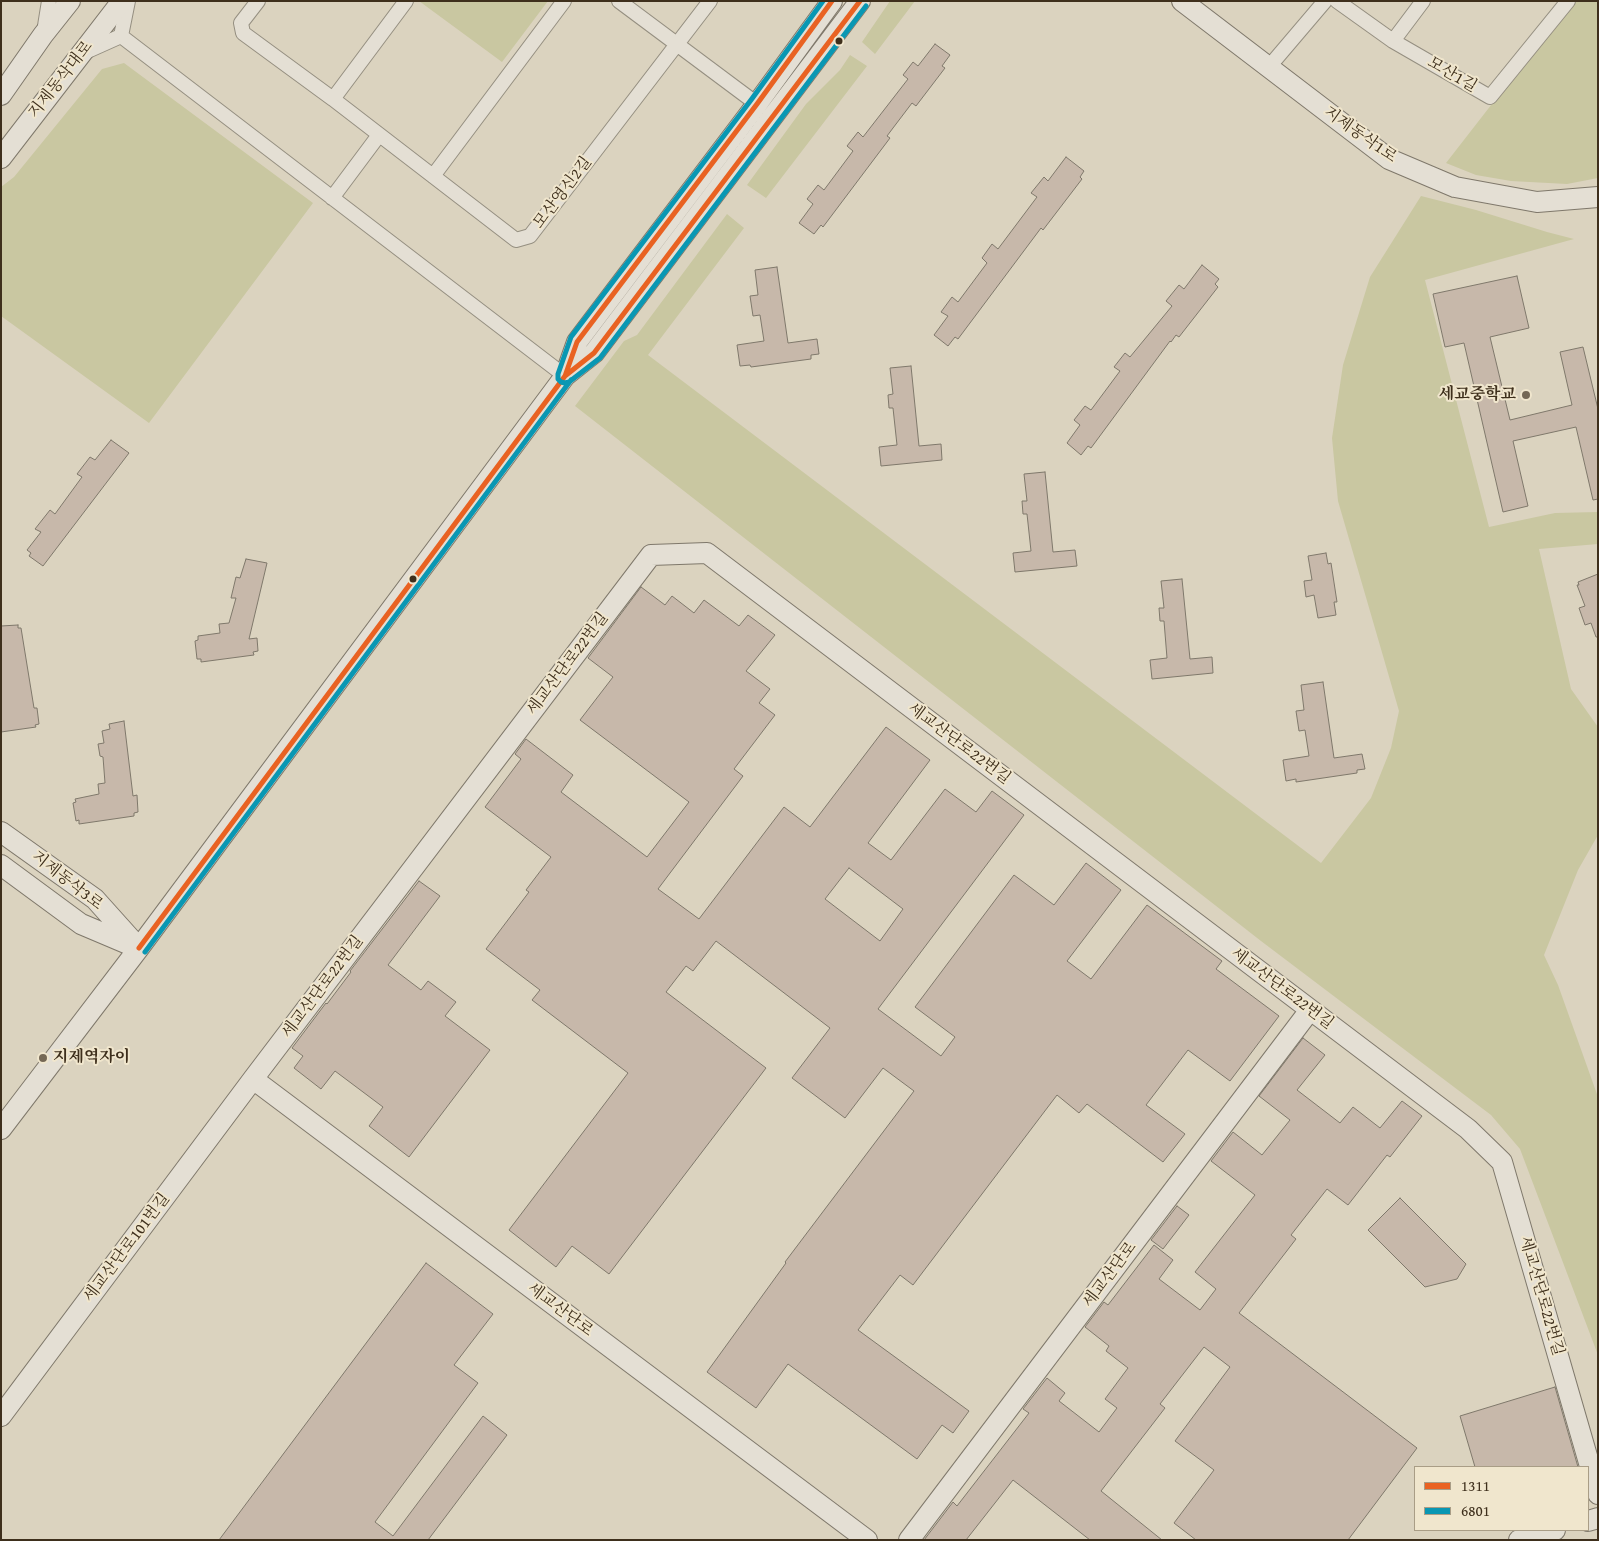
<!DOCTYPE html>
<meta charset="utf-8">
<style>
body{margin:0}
#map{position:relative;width:1599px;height:1541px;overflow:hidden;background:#dbd3bf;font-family:"Gentium Book Plus",serif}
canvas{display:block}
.frame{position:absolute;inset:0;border:2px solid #3e2f1c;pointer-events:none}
.legend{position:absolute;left:1414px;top:1466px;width:175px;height:65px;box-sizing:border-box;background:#f0e6cd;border:1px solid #a99d86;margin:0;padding:6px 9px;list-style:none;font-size:15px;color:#3e2f1c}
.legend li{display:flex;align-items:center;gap:10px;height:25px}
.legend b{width:25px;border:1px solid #a99d86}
</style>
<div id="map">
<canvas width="1599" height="1541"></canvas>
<div class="frame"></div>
<ul class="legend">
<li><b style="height:6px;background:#e96222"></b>1311</li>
<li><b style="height:6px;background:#0997b3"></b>6801</li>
</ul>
</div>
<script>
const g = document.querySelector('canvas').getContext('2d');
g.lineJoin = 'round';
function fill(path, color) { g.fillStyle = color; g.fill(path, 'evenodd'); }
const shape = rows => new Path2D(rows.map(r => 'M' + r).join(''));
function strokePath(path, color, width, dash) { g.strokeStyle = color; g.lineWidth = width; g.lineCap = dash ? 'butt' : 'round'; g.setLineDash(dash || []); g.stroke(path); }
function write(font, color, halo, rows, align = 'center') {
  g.font = font + ' "Gentium Book Plus","Noto Serif KR",serif'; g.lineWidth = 4; g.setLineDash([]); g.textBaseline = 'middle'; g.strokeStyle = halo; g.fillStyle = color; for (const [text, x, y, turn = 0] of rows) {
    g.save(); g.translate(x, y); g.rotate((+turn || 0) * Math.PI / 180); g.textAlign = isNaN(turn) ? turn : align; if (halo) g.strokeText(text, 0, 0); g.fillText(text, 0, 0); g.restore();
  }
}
fill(shape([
 [419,1,548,1,502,62],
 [890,1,915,1,875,54,862,42],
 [1572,1,1598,1,1598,178,1567,184,1511,181,1476,175,1446,163],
 [850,55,867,66,766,198,747,185,806,104,840,70],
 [124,63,313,203,149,423,1,316,1,187,14,177,102,69],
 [1421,196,1476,210,1547,232,1574,239,1425,280,1489,527,1555,513,1598,512,1598,544,1539,549,1571,689,1598,727,1598,835,1578,870,1544,955,1558,985,1598,1097,1598,1355,1520,1149,1491,1115,1261,941,575,406,624,341,637,335,727,214,744,228,648,355,1321,863,1371,798,1391,748,1399,711,1338,501,1332,438,1343,365,1370,277]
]), '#c9c7a1');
const building = shape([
 [935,44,950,55,942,66,945,68,916,106,912,103,893,128,887,136,890,138,823,227,821,225,814,234,799,223,813,204,807,199,818,185,824,190,853,151,847,146,858,132,863,137,908,79,903,75,913,62,918,66,935,44],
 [1066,157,1084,171,1080,177,1082,179,1043,230,1041,228,958,339,955,337,948,346,934,335,948,316,941,312,952,297,958,302,987,263,982,258,992,244,998,249,1037,197,1031,193,1044,177,1048,181,1066,157],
 [1202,265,1219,279,1215,284,1218,287,1179,337,1176,335,1171,342,1170,341,1091,448,1088,446,1081,455,1067,443,1080,425,1074,420,1085,406,1091,410,1120,371,1114,367,1125,353,1130,357,1172,306,1166,301,1179,285,1184,289,1202,265],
 [777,267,788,343,817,339,819,354,811,355,811,359,751,367,750,365,740,366,737,345,764,341,760,315,753,316,750,296,758,295,755,270,777,267],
 [1517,276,1529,328,1490,337,1510,420,1572,405,1560,352,1583,347,1598,409,1598,499,1593,500,1576,427,1513,441,1528,506,1503,512,1464,343,1445,347,1433,294,1517,276],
 [911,366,919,446,941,444,942,460,881,466,879,447,897,445,893,408,889,408,888,395,893,394,890,368,911,366],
 [111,440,129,453,43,566,29,556,31,553,27,550,41,532,35,529,50,510,55,514,82,477,77,474,90,457,95,460,111,440],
 [1045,472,1053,552,1075,550,1077,566,1015,572,1013,553,1031,551,1027,514,1023,514,1022,501,1027,501,1024,474,1045,472],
 [1326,553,1328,564,1331,563,1337,602,1334,602,1336,615,1318,618,1314,595,1306,597,1304,581,1312,580,1308,556,1326,553],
 [246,559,267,563,249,639,257,638,258,651,253,652,254,655,201,662,201,659,197,659,195,641,198,640,198,636,220,633,219,624,229,623,236,598,231,598,236,577,240,578,246,559],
 [1598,574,1598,637,1596,637,1591,623,1585,625,1579,608,1585,606,1577,585,1579,585,1578,582,1598,574],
 [1182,579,1190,659,1212,657,1213,673,1152,679,1150,660,1167,658,1164,621,1160,621,1159,608,1164,608,1161,581,1182,579],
 [641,587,665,605,672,596,694,613,704,600,739,626,748,615,775,635,746,671,770,689,759,703,775,715,734,769,743,776,658,889,699,919,784,807,810,827,886,727,930,760,868,843,891,860,945,789,976,812,992,791,1024,815,878,1009,941,1056,955,1037,915,1007,1014,875,1054,905,1086,863,1121,890,1067,961,1091,979,1147,905,1222,961,1216,969,1279,1016,1230,1081,1188,1050,1146,1105,1185,1134,1163,1162,1087,1104,1079,1113,1057,1095,913,1285,900,1275,858,1330,969,1411,953,1433,942,1425,917,1459,788,1364,756,1408,707,1372,786,1263,785,1262,914,1091,883,1068,845,1118,792,1078,830,1028,716,941,693,971,686,966,666,992,766,1068,609,1274,572,1246,556,1267,509,1230,628,1073,532,1000,540,990,486,949,529,892,526,890,551,857,485,807,521,759,515,754,526,739,573,775,561,792,647,857,689,802,580,720,613,677,588,658,641,587],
 [849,868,903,909,880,941,825,899,849,868],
 [18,625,18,628,21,628,34,708,37,708,39,724,35,725,36,727,1,732,1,626,18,625],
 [1323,682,1334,758,1362,754,1365,769,1357,770,1357,773,1296,782,1296,779,1286,781,1283,760,1309,756,1305,730,1299,731,1296,711,1304,710,1301,685,1323,682],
 [124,721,133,796,137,795,138,812,134,813,134,816,79,824,79,820,76,821,73,803,76,802,75,799,99,794,98,784,105,783,103,757,100,756,98,744,104,743,102,731,110,729,109,724,124,721],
 [419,881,440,896,388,965,421,990,428,981,456,1002,445,1016,490,1050,409,1157,369,1126,383,1107,335,1071,321,1089,294,1068,303,1056,292,1048,326,1003,327,1004,351,972,350,971,419,881],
 [1303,1038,1325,1055,1297,1090,1340,1123,1353,1107,1380,1128,1402,1101,1422,1116,1390,1157,1387,1155,1348,1205,1327,1189,1291,1235,1296,1239,1239,1313,1417,1448,1348,1540,1196,1540,1174,1523,1214,1470,1175,1441,1230,1367,1204,1347,1160,1404,1165,1408,1101,1491,1162,1540,1090,1540,1013,1480,966,1540,924,1540,953,1502,957,1506,1029,1413,1023,1409,1047,1378,1065,1393,1059,1401,1099,1432,1117,1408,1105,1399,1128,1368,1106,1351,1109,1346,1085,1327,1104,1302,1108,1305,1154,1245,1173,1260,1159,1279,1200,1310,1216,1289,1195,1272,1255,1195,1211,1161,1233,1132,1262,1155,1290,1120,1259,1096,1303,1038],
 [1400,1198,1466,1264,1457,1279,1425,1287,1368,1230,1400,1198],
 [1177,1206,1189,1215,1163,1249,1151,1240,1177,1206],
 [426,1263,493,1314,454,1365,478,1383,375,1522,393,1536,483,1416,507,1435,428,1540,219,1540,426,1263],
 [1555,1387,1578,1467,1475,1467,1460,1416,1555,1387]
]);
fill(building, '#c7b8aa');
strokePath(building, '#7f786b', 1);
const street = shape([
 [258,1,241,23,243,33,333,99,516,240,530,236,710,1],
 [619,1,757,104],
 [1337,1,1393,41,1490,97,1568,1],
 [44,32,49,1],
 [121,36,565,376],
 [121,36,128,1],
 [1393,41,1423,1],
 [83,53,121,36],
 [1268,68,1325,1],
 [333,99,406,1],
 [433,176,564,1],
 [332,198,379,135]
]);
const secondary = shape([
 [832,1,757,104,577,342,565,376,594,353,860,1],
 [1182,1,1389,159,1455,187,1537,202,1598,197],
 [1,95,43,35,70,1],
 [1,158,122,1],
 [1,832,95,899,139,948],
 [1,865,81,924,133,946],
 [253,1079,867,1540],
 [1,1129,139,948,565,376],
 [1,1416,253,1079,651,555,707,553,1468,1129,1502,1162,1598,1494],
 [1588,1521,1598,1518],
 [909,1540,1310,1010],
 [1519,1540,1555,1530]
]);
strokePath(street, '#958f81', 16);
strokePath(secondary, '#7f786b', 22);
strokePath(street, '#e4dfd4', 14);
strokePath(secondary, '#e4dfd4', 20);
strokePath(shape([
 [832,1,757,104,577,342,565,376,594,353,860,1],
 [139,948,565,376]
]), '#e96222', 5);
strokePath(shape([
 [823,1,751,100,571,337,558,374,558,379,561,382,565,383,569,382,600,358,866,6],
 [145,952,571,380]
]), '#0997b3', 5);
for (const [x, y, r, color] of [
 [839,41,4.5,"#3e2f1c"],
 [1526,395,5,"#756855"],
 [413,579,4.5,"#3e2f1c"],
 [43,1058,5,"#756855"]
]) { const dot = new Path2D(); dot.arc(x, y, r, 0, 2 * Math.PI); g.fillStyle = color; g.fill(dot); strokePath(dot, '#f0e6cd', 2); }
write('16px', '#3e2f1c', '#f0e6cd', [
 ["모산1길",1452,75,30],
 ["지제동삭대로",61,80,-52],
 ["지제동삭1로",1360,135,35],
 ["모산영신2길",563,193,-53],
 ["세교산단로22번길",568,664,-53],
 ["세교산단로22번길",959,744,37],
 ["지제동삭3로",67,881,38],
 ["세교산단로22번길",323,987,-53],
 ["세교산단로22번길",1282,989,37],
 ["세교산단로101번길",127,1248,-53],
 ["세교산단로",1110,1275,-53],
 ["세교산단로22번길",1541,1296,74],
 ["세교산단로",560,1310,37]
]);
write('bold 16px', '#3e2f1c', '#f0e6cd', [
 ["세교중학교",1516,395],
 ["지제역자이",53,1058,"left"]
], 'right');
</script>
